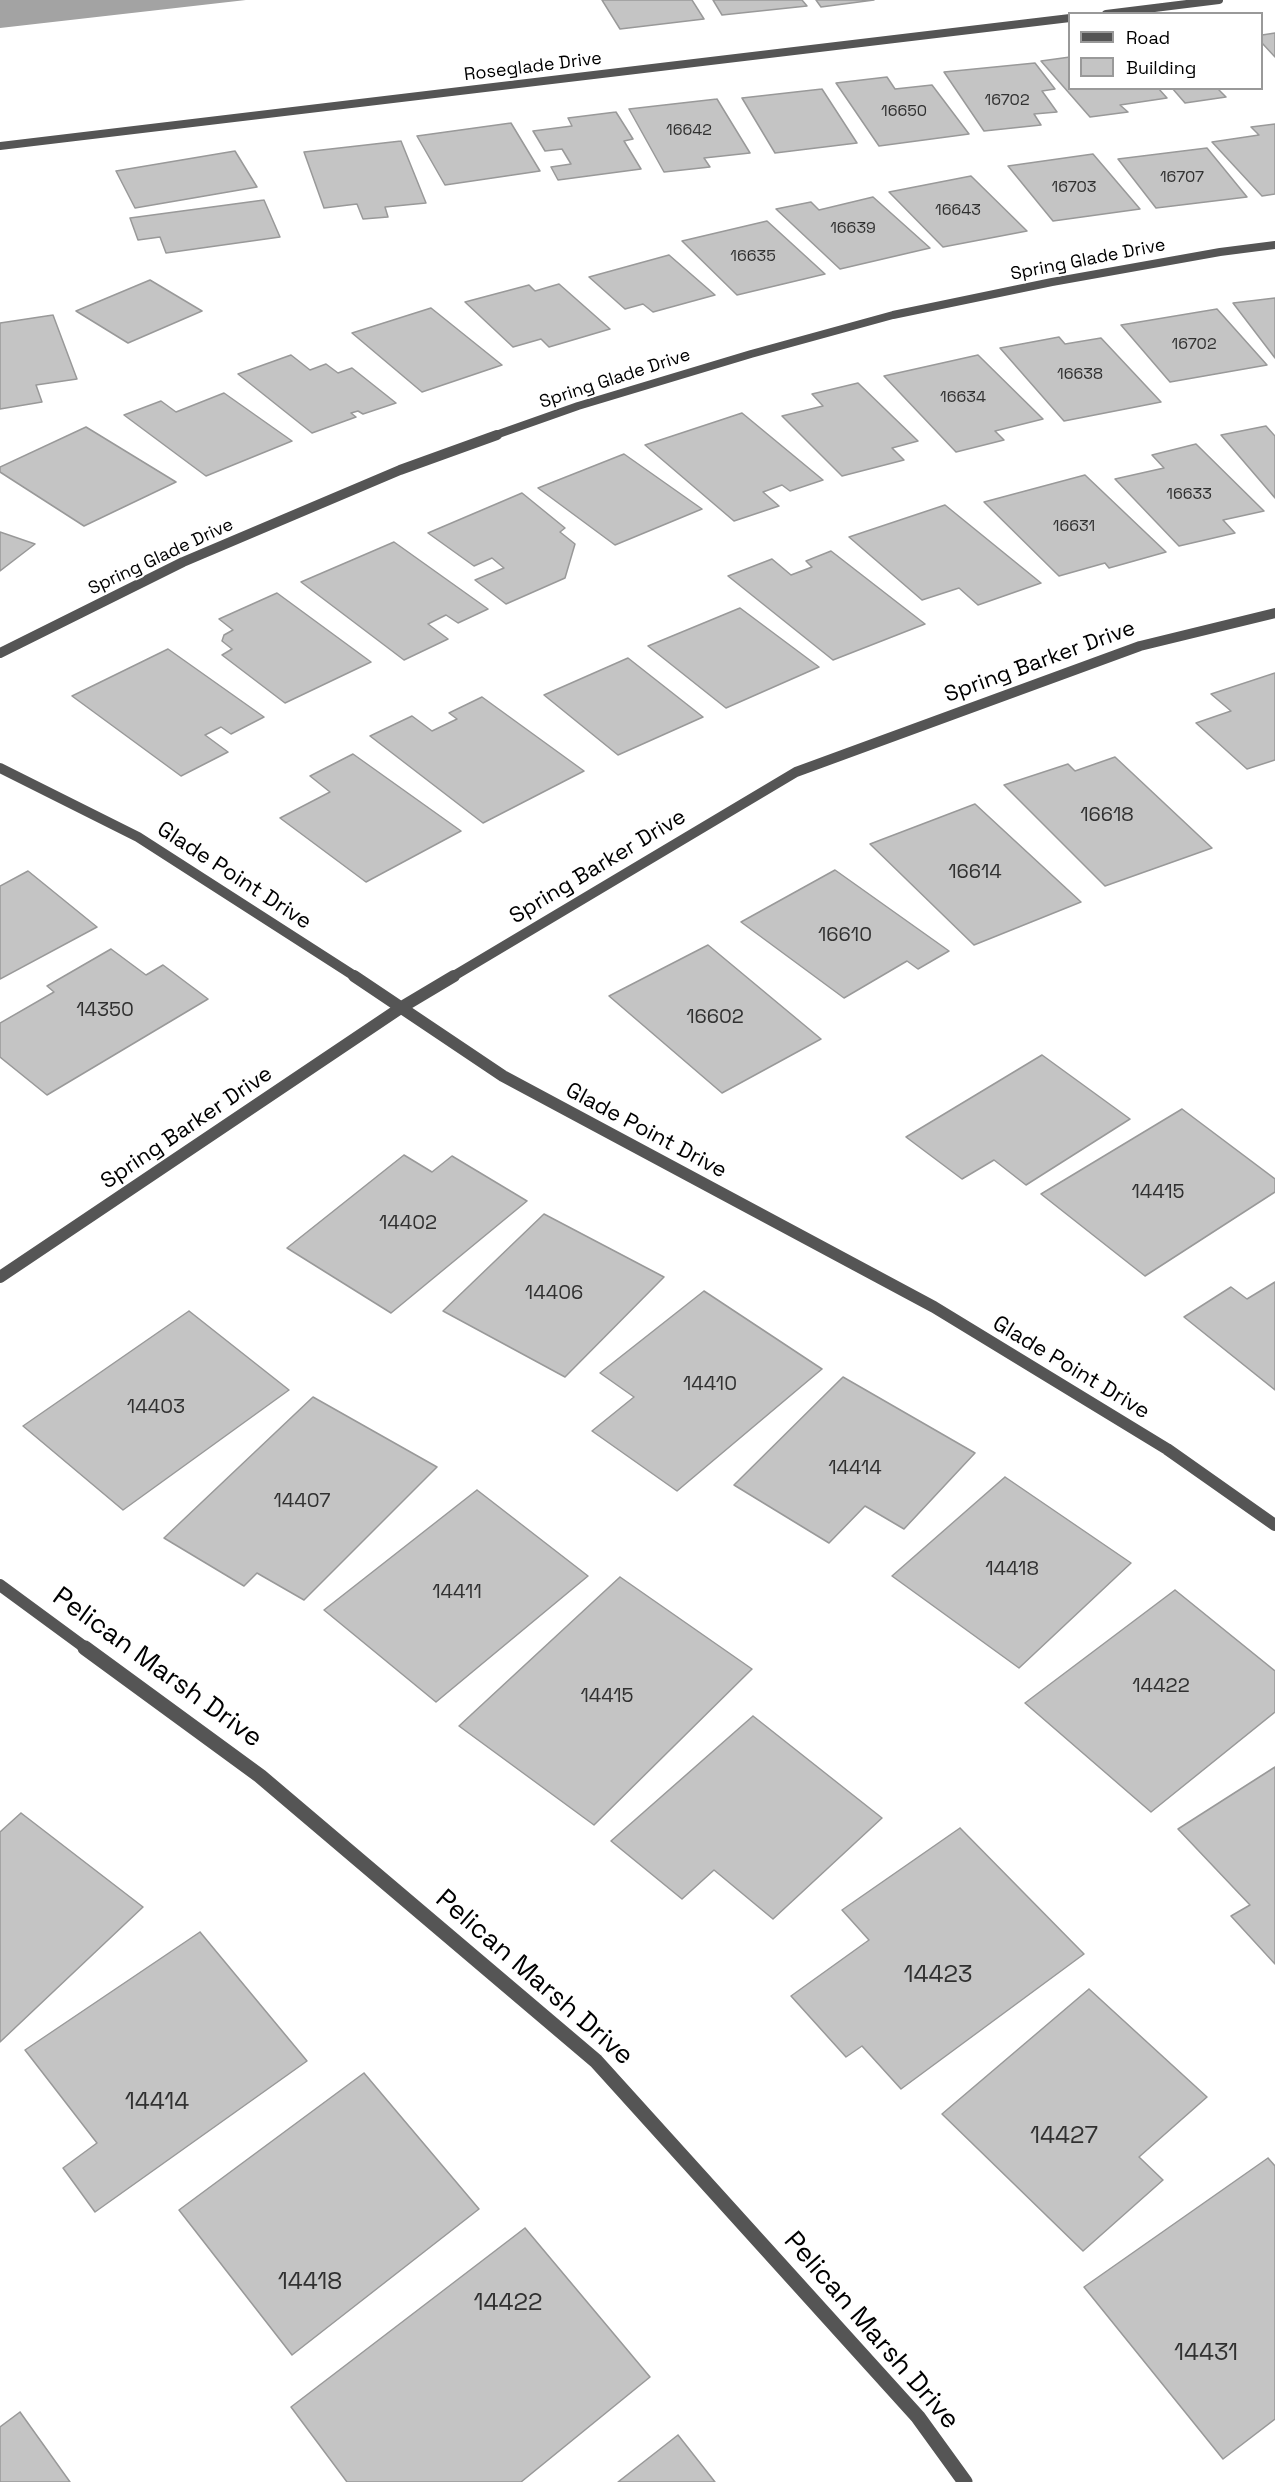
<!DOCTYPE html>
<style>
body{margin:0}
#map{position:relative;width:1275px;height:2482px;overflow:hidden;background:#fff;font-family:"Space Grotesk",sans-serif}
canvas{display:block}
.legend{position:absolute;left:1068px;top:12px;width:195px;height:78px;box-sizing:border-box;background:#fff;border:2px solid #999;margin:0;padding:8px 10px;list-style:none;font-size:18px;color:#000}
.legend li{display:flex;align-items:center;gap:12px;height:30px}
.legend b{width:30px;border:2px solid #999}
</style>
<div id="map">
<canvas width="1275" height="2482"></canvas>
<ul class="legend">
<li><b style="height:8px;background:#555"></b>Road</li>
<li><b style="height:16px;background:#c4c4c4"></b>Building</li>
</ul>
</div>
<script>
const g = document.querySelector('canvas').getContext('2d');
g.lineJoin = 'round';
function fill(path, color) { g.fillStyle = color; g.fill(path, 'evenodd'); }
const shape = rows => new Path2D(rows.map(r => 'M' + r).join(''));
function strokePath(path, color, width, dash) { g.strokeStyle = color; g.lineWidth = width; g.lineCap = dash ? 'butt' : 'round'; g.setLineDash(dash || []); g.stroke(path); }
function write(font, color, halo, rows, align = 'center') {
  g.font = font + ' "Space Grotesk",sans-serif'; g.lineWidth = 4.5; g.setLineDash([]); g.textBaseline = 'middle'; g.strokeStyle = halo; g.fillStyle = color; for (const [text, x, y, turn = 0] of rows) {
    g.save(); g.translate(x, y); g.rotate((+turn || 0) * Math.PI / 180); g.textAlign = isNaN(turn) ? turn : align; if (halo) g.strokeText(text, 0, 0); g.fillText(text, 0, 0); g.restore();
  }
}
fill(shape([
 [0,0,246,0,0,28]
]), '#a3a3a3');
const building = shape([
 [602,0,692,0,704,19,620,29,602,0],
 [713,0,802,0,807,6,722,15,713,0],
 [816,0,874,0,821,7,816,0],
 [1275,33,1275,57,1262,43,1262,35,1275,33],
 [1070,57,1070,88,1158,88,1167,98,1120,105,1128,112,1090,117,1041,61,1070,57],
 [1035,63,1055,89,1042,91,1057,112,1034,114,1041,125,984,131,944,72,1035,63],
 [887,77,895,89,932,85,969,134,879,146,836,83,887,77],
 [1172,88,1217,88,1226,97,1185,103,1172,88],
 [822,89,857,143,775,153,742,98,822,89],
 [717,99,750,153,704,158,710,167,664,172,629,109,717,99],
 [616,112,633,139,624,141,641,169,558,180,551,167,571,164,562,149,545,151,533,131,572,126,568,118,616,112],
 [511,123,540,171,445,185,417,136,511,123],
 [1275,124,1275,194,1262,196,1212,142,1259,135,1251,127,1275,124],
 [401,141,426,203,385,207,388,217,363,219,357,204,324,208,304,152,401,141],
 [1207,148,1247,197,1156,208,1118,159,1207,148],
 [235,151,257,187,135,208,116,171,235,151],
 [1093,154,1140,209,1053,221,1008,166,1093,154],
 [971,176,1027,231,943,247,889,192,971,176],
 [873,197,930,248,840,269,776,209,811,202,819,210,873,197],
 [264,200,280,237,166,253,160,237,138,240,130,218,264,200],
 [767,221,825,274,737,295,682,241,767,221],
 [669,255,715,295,653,312,643,304,625,309,589,277,669,255],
 [150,280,202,311,128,343,76,311,150,280],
 [559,284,610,329,549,347,541,339,513,347,465,302,529,285,535,291,559,284],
 [1275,298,1275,358,1233,303,1275,298],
 [431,308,502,365,422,392,352,333,431,308],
 [1217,309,1267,365,1170,382,1121,325,1217,309],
 [53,315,77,379,36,385,42,402,0,409,0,323,53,315],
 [1059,337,1065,344,1101,338,1161,402,1064,421,1000,348,1059,337],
 [291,355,310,370,326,364,338,373,352,368,396,403,363,414,358,411,351,413,356,417,312,433,238,374,291,355],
 [978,355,1043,419,995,431,1004,440,956,452,884,376,978,355],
 [858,383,918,441,892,448,904,460,842,476,782,416,823,406,812,394,858,383],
 [224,393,292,441,206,476,124,415,161,401,176,412,224,393],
 [742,413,823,480,790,491,782,485,763,492,779,506,734,521,645,445,742,413],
 [1266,426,1275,436,1275,498,1221,435,1266,426],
 [86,427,176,482,84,526,0,472,0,467,86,427],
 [1196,444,1264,511,1223,520,1235,533,1179,546,1115,479,1164,468,1152,455,1196,444],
 [624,454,702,509,615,545,538,488,624,454],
 [1085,475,1166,552,1109,568,1105,563,1059,576,984,502,1085,475],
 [522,493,565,528,560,532,575,544,565,578,506,604,475,580,504,568,492,558,474,566,428,533,522,493],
 [945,505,1041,583,978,605,959,588,922,600,849,537,945,505],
 [0,532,35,544,0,571,0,532],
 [394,542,488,609,458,623,446,615,428,624,448,639,404,660,301,582,394,542],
 [831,551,925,624,833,660,728,576,772,559,791,575,812,567,806,561,831,551],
 [277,593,371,662,285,703,222,655,232,649,222,641,224,635,233,630,219,619,277,593],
 [740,608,819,667,726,708,648,646,740,608],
 [168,649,264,717,231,734,221,727,205,735,228,752,181,776,72,696,168,649],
 [628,658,703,717,618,755,544,695,628,658],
 [1275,673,1275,760,1247,769,1196,723,1231,711,1211,694,1275,673],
 [482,697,584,771,483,823,370,736,412,716,432,731,457,719,449,713,482,697],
 [353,754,461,831,366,882,280,818,330,792,310,776,353,754],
 [1115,757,1212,848,1105,886,1004,785,1068,764,1075,771,1115,757],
 [975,804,1081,902,974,945,870,844,975,804],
 [835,870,949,951,918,969,907,961,844,998,741,922,835,870],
 [28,871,97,927,0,979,0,886,28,871],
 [708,945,821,1039,722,1093,609,996,708,945],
 [111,949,146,975,163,965,208,999,47,1095,0,1057,0,1023,54,992,47,986,111,949],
 [1042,1055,1130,1119,1026,1185,994,1160,962,1179,906,1137,1042,1055],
 [1182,1109,1275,1179,1275,1192,1145,1276,1041,1194,1182,1109],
 [404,1155,432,1172,452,1156,527,1201,391,1313,287,1248,404,1155],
 [544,1214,664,1277,565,1377,443,1311,544,1214],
 [1275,1282,1275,1390,1184,1317,1231,1287,1247,1299,1275,1282],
 [704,1291,822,1369,677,1491,592,1431,634,1397,600,1373,704,1291],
 [189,1311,289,1390,123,1510,23,1426,189,1311],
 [843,1377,975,1453,904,1529,865,1506,829,1543,734,1485,843,1377],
 [313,1397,437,1467,304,1600,257,1573,244,1586,164,1538,313,1397],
 [1005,1477,1131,1563,1019,1668,892,1576,1005,1477],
 [477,1490,588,1576,436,1702,324,1610,477,1490],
 [620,1577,752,1669,594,1825,459,1726,620,1577],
 [1175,1590,1275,1671,1275,1712,1151,1812,1025,1703,1175,1590],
 [753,1716,882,1818,773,1919,714,1870,682,1899,611,1841,753,1716],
 [1275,1767,1275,1964,1231,1916,1250,1905,1178,1829,1275,1767],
 [21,1813,143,1907,0,2042,0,1832,21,1813],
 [960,1828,1084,1954,901,2089,862,2046,846,2057,791,1996,869,1940,842,1910,960,1828],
 [200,1932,307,2061,95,2212,63,2168,97,2143,25,2050,200,1932],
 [1089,1989,1207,2097,1139,2157,1163,2180,1083,2251,942,2114,1089,1989],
 [364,2073,479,2209,292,2355,179,2210,364,2073],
 [1268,2158,1275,2166,1275,2419,1223,2459,1084,2287,1268,2158],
 [525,2228,650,2377,521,2482,347,2482,291,2407,525,2228],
 [20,2412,70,2482,0,2482,0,2427,20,2412],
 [678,2435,715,2482,618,2482,678,2435]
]);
fill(building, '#c4c4c4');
strokePath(building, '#999', 1.5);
strokePath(shape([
 [1106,14,1219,0],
 [0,146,1070,18],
 [493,436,578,406,751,354,893,315,1052,282,1220,252,1275,245]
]), '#555', 8);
strokePath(shape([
 [0,653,183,562,400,470,497,435],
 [0,768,138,837,356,977],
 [452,977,796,772,1140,646,1275,613]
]), '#555', 10);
strokePath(shape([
 [354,976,503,1076,934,1307,1167,1449,1275,1525],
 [0,1277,402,1007,454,976],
 [0,1585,87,1649]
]), '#555', 12);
strokePath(shape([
 [85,1648,260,1776,596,2061,918,2417,965,2482]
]), '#555', 15);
write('16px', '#313131', null, [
 ["16702",1007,101],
 ["16650",904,112],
 ["16642",689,131],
 ["16707",1182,178],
 ["16703",1074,188],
 ["16643",958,211],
 ["16639",853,229],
 ["16635",753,257],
 ["16702",1194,345],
 ["16638",1080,375],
 ["16634",963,398],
 ["16633",1189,495],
 ["16631",1074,527]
]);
write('18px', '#000', '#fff', [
 ["Roseglade Drive",533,67,-7],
 ["Spring Glade Drive",1088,260,-11],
 ["Spring Glade Drive",615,379,-18],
 ["Spring Glade Drive",161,557,-25]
]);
write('20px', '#313131', null, [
 ["16618",1107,816],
 ["16614",975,873],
 ["16610",845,936],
 ["14350",105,1011],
 ["16602",715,1018],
 ["14415",1158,1193],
 ["14402",408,1224],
 ["14406",554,1294],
 ["14410",710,1385],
 ["14403",156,1408],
 ["14414",855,1469],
 ["14407",302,1502],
 ["14418",1012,1570],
 ["14411",457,1593],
 ["14422",1161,1687],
 ["14415",607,1697]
]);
write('22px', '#000', '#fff', [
 ["Spring Barker Drive",1040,662,-20],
 ["Spring Barker Drive",598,867,-31],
 ["Glade Point Drive",234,876,33],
 ["Spring Barker Drive",187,1128,-34],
 ["Glade Point Drive",646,1131,28],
 ["Glade Point Drive",1071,1368,31]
]);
write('24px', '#313131', null, [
 ["14423",938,1975],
 ["14414",157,2102],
 ["14427",1064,2136],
 ["14418",310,2282],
 ["14422",508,2303],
 ["14431",1206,2353]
]);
write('27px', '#000', '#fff', [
 ["Pelican Marsh Drive",157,1668,36],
 ["Pelican Marsh Drive",534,1978,41],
 ["Pelican Marsh Drive",871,2331,49]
]);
</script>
